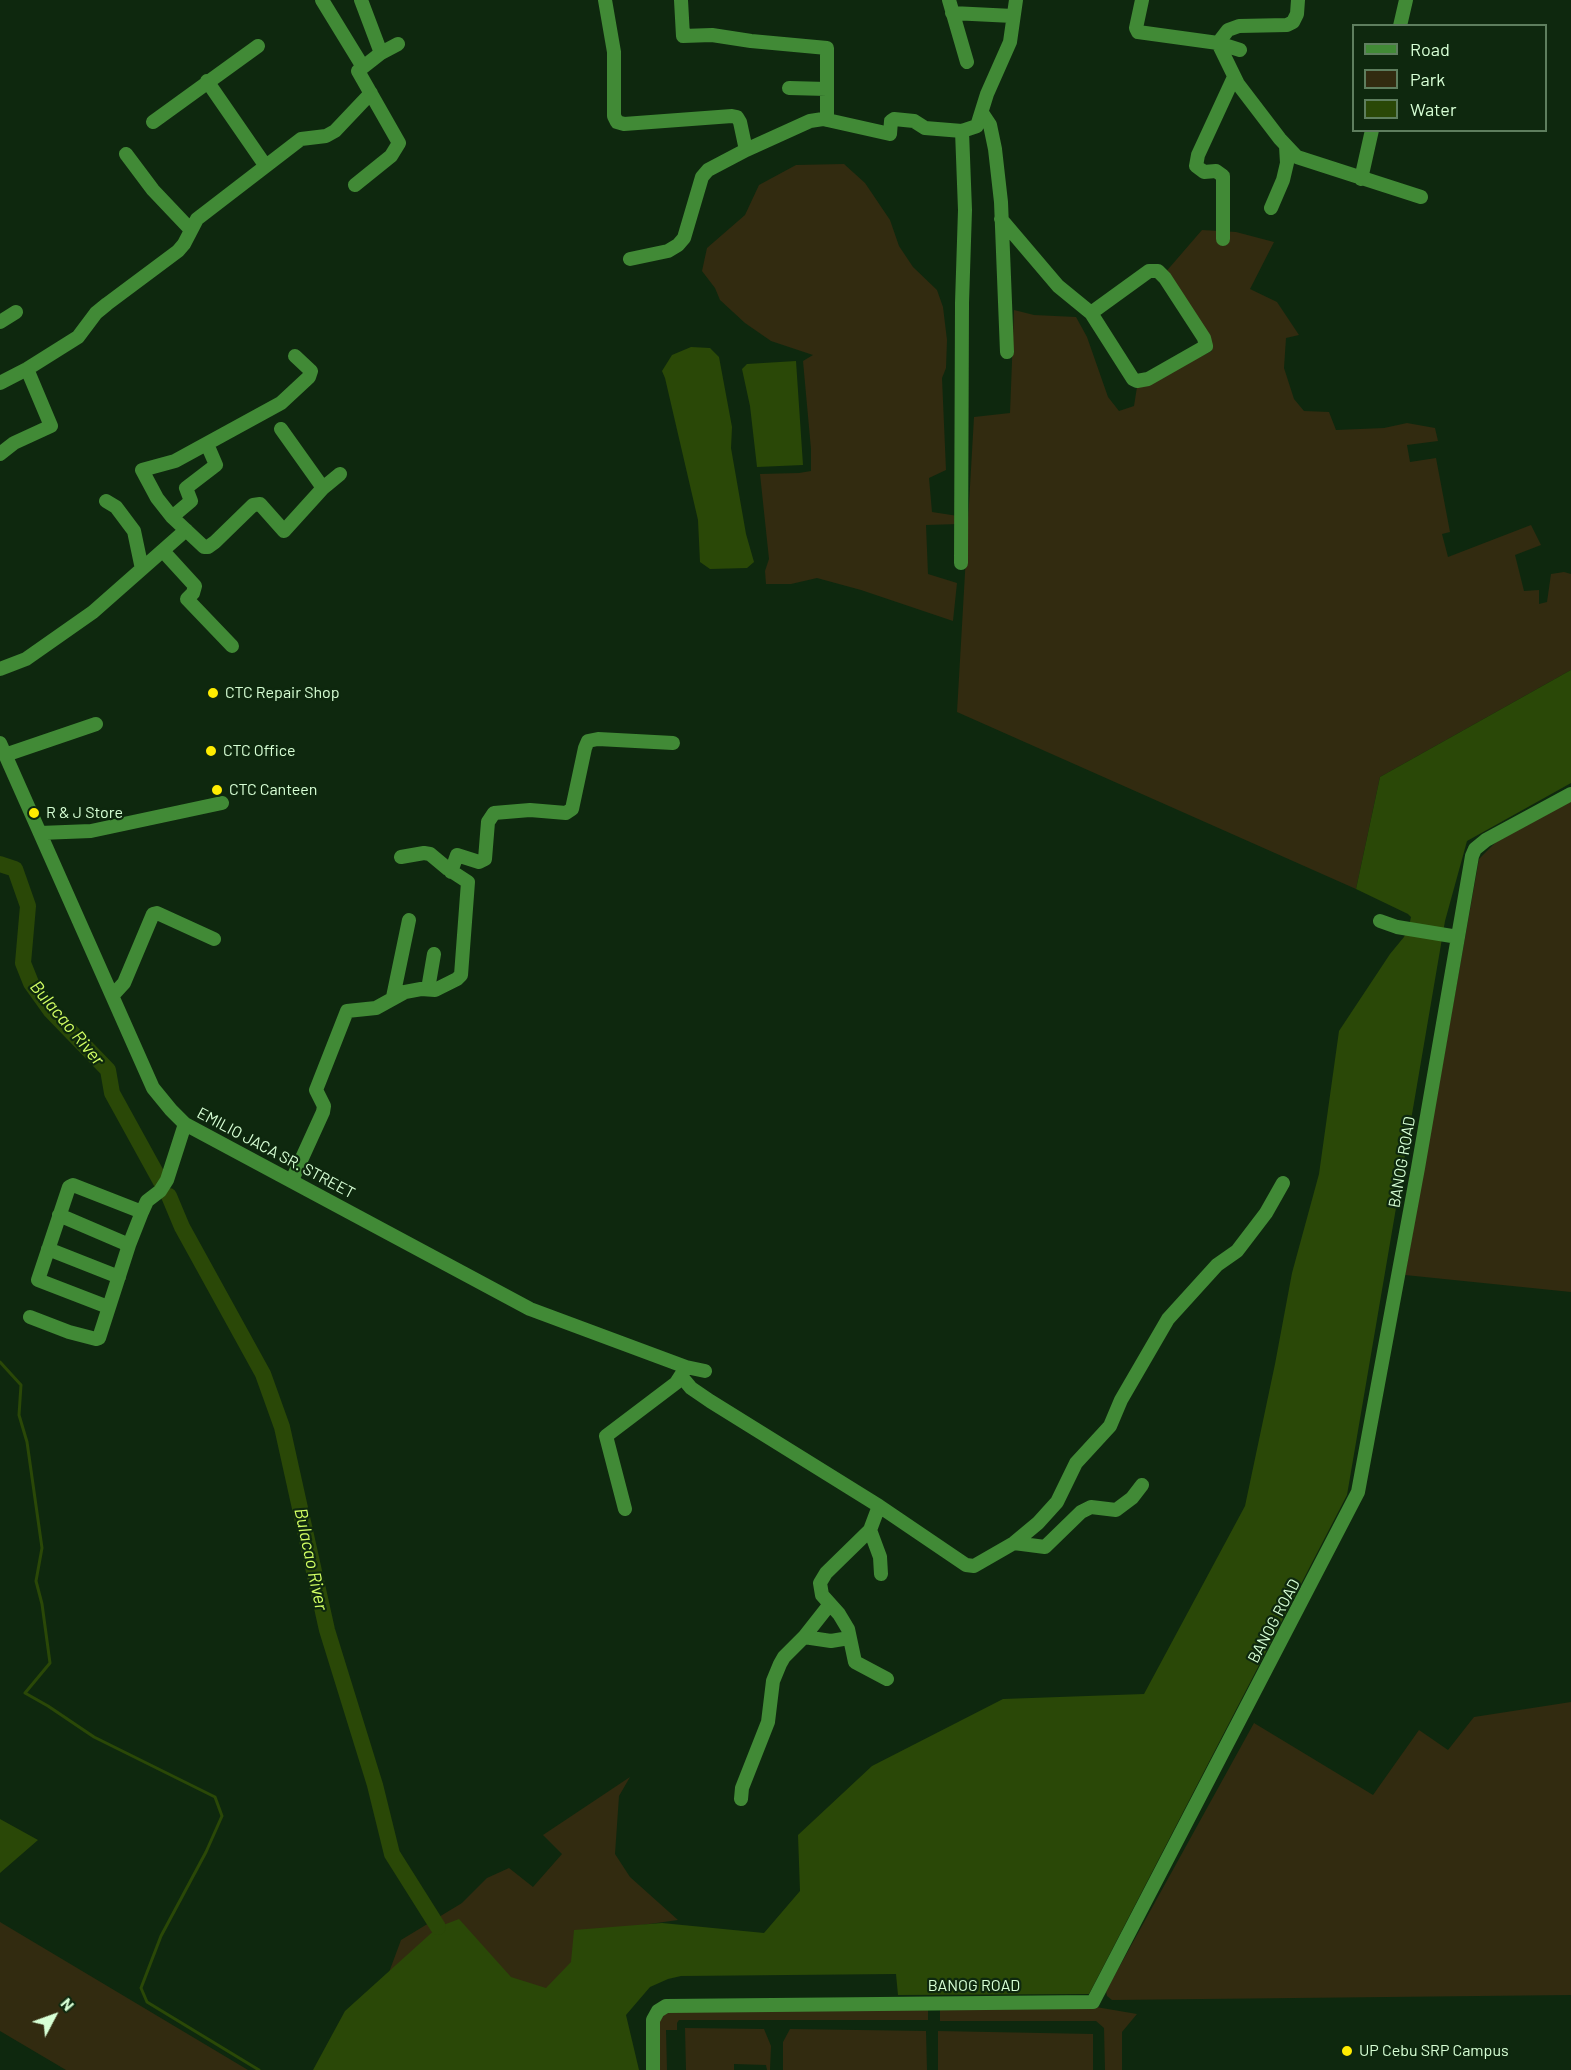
<!DOCTYPE html>
<style>
body{margin:0}
#map{position:relative;width:1571px;height:2070px;overflow:hidden;background:#0e280e;font-family:Barlow,sans-serif}
canvas{display:block}
.legend{position:absolute;left:1352px;top:24px;width:195px;height:108px;box-sizing:border-box;background:#0e280e;border:2px solid #5e7e5e;margin:0;padding:8px 10px;list-style:none;font-size:18px;color:#d7ffd5}
.legend li{display:flex;align-items:center;gap:12px;height:30px}
.legend b{width:30px;border:2px solid #5e7e5e}
.north{position:absolute;left:24px;top:1986px;width:60px;height:60px;-webkit-text-stroke:4px #0e280e;paint-order:stroke;rotate:49deg;font-size:16px;font-weight:700;line-height:24px;text-align:center;color:#d7ffd5}
.north::after{content:'';display:block;margin:auto;width:21px;height:27px;background:#d7ffd5;clip-path:polygon(50% 0,100% 100%,50% 72%,0 100%)}
</style>
<div id="map">
<canvas width="1571" height="2070"></canvas>
<ul class="legend">
<li><b style="height:8px;background:#418a36"></b>Road</li>
<li><b style="height:16px;background:#322b10"></b>Park</li>
<li><b style="height:16px;background:#2a4807"></b>Water</li>
</ul>
<div class="north">N</div>
</div>
<script>
const g = document.querySelector('canvas').getContext('2d');
g.lineJoin = 'round';
function fill(path, color) { g.fillStyle = color; g.fill(path, 'evenodd'); }
const shape = rows => new Path2D(rows.map(r => 'M' + r).join(''));
function strokePath(path, color, width, dash) { g.strokeStyle = color; g.lineWidth = width; g.lineCap = dash ? 'butt' : 'round'; g.setLineDash(dash || []); g.stroke(path); }
function write(font, color, halo, rows, align = 'center') {
  g.font = font + ' Barlow,sans-serif'; g.lineWidth = 4.5; g.setLineDash([]); g.textBaseline = 'middle'; g.strokeStyle = halo; g.fillStyle = color; for (const [text, x, y, turn = 0] of rows) {
    g.save(); g.translate(x, y); g.rotate((+turn || 0) * Math.PI / 180); g.textAlign = isNaN(turn) ? turn : align; if (halo) g.strokeText(text, 0, 0); g.fillText(text, 0, 0); g.restore();
  }
}
fill(shape([
 [844,164,865,183,890,220,899,246,913,267,937,290,943,307,947,340,946,368,942,378,946,470,929,478,932,512,958,516,959,524,926,525,928,574,957,583,953,621,861,590,817,578,791,584,766,584,765,571,769,559,760,474,799,473,811,471,811,449,803,361,813,355,771,341,745,323,720,300,715,288,702,271,707,248,745,215,759,185,796,165],
 [1202,230,1236,232,1274,242,1250,289,1277,302,1299,335,1286,338,1284,368,1294,399,1304,411,1329,412,1336,430,1384,428,1407,423,1435,428,1438,441,1407,445,1410,462,1436,458,1450,532,1442,534,1448,557,1531,525,1541,545,1515,555,1524,591,1539,590,1539,604,1547,602,1551,574,1564,572,1571,574,1571,670,1380,777,1356,889,957,712,974,417,1010,413,1014,310,1034,315,1076,317,1087,337,1108,397,1119,411,1134,406,1137,387,1212,351,1212,346,1164,274],
 [1571,801,1571,1292,1405,1275,1479,859,1496,842],
 [1571,1702,1571,1995,1112,2000,1107,1996,1106,1991,1254,1723,1373,1795,1419,1730,1448,1750,1474,1717],
 [630,1777,619,1796,615,1854,630,1877,678,1920,585,1933,562,1989,378,2002,401,1940,462,1903,487,1878,509,1868,533,1887,562,1854,543,1835],
 [0,1922,248,2070,66,2070,0,2031],
 [928,2007,928,2020,679,2020,677,2023,677,2030,666,2030,667,2070,659,2070,658,2023,664,2014,671,2011],
 [940,2007,1096,2007,1137,2014,1122,2032,1122,2070,1105,2070,1104,2028,1096,2021,940,2021],
 [685,2028,764,2029,771,2046,770,2070,767,2070,766,2065,734,2064,734,2070,686,2070],
 [790,2029,926,2031,927,2070,783,2070,783,2042],
 [938,2031,1093,2034,1093,2070,938,2070]
]), '#322b10');
fill(shape([
 [691,347,710,348,719,357,732,427,731,448,746,534,754,562,747,568,710,569,700,562,698,520,665,378,662,371,672,355],
 [796,361,803,465,757,467,750,406,742,369,747,364],
 [1571,670,1571,783,1467,841,1445,921,1347,1495,1089,1994,898,1995,896,1974,681,1976,668,1979,650,1987,626,2015,639,2070,313,2070,345,2011,438,1927,459,1919,511,1977,546,1988,571,1962,574,1930,662,1923,764,1933,800,1891,798,1835,872,1766,1003,1699,1144,1694,1245,1506,1275,1364,1292,1273,1319,1174,1339,1031,1390,954,1404,937,1409,926,1411,917,1408,914,1356,889,1380,777],
 [0,1819,38,1840,0,1873]
]), '#2a4807');
strokePath(shape([
 [0,1362,21,1385,19,1415,27,1442,42,1548,36,1581,42,1604,50,1663,25,1693,48,1706,94,1737,215,1797,222,1816,206,1852,161,1936,141,1988,147,2002,259,2070]
]), '#2a4807', 3);
strokePath(shape([
 [0,864,15,869,28,906,23,963,31,983,51,1011,108,1070,112,1093,161,1182],
 [169,1196,182,1227,263,1374,282,1427,327,1630,375,1785,392,1854,438,1927]
]), '#2a4807', 16);
strokePath(shape([
 [322,0,363,67],
 [605,0,614,52,614,116,617,122,624,124,732,116,737,117,740,122,746,150],
 [681,0,683,36,712,35,751,41,827,48,827,120],
 [949,0,967,62],
 [1142,0,1136,28,1138,32,1218,43,1240,50],
 [1298,0,1297,14,1293,22,1287,25,1239,26,1228,30,1218,43,1238,84,1280,139,1297,157,1421,197],
 [952,13,1013,16],
 [1400,26,1406,0],
 [381,53,398,44],
 [207,81,265,165],
 [789,88,827,89],
 [982,113,990,125,995,149,1001,202,1007,352],
 [153,122,258,46],
 [126,154,153,190,190,229],
 [1361,179,1372,130],
 [355,185,391,156,399,143,358,71,381,53,361,0],
 [1271,208,1283,180,1287,163,1286,146],
 [1001,219,1058,286,1091,313,1133,379,1137,381,1148,379,1206,346,1204,338,1165,278,1158,271,1149,271,1091,313],
 [1223,239,1223,176,1216,171,1204,172,1196,166,1198,155,1234,77],
 [630,259,668,251,678,245,684,238,702,177,708,170,746,150,810,121,823,119,890,134,891,121,894,119,914,121,925,128,962,131,977,126,987,94,1010,42,1016,0],
 [0,322,16,312],
 [295,356,311,371,309,377,281,403,175,461,142,470,157,498,172,517,204,547,208,547,215,542,253,505,260,504,284,531,323,488,340,474],
 [0,383,27,369,78,337,96,313,107,304,178,251,184,244,197,219,301,139,326,136,335,131,371,93],
 [281,429,323,488],
 [0,454,14,443,51,426,27,369],
 [106,501,116,507,134,531,142,569],
 [172,517,191,501,186,488,216,465,207,444],
 [163,551,195,586,193,593,187,599,232,646],
 [961,563,962,303,965,210,962,131],
 [0,669,26,659,93,612,186,530],
 [0,743,153,1088,171,1110,185,1124,530,1309,686,1367,705,1371],
 [5,755,96,724],
 [40,833,91,831,222,803],
 [451,872,457,855,479,862,485,859,488,822,494,813,530,810,566,813,572,809,585,748,588,741,598,739,673,743],
 [1380,921,1397,927,1458,937],
 [428,989,434,954],
 [113,995,124,983,153,914,157,913,214,939],
 [393,997,409,920],
 [292,1180,323,1112,324,1106,316,1090,347,1011,376,1008,405,992,421,989,435,990,457,979,461,975,468,882,448,869,430,854,424,853,401,857],
 [59,1215,129,1245],
 [48,1249,119,1277],
 [108,1307,38,1280,69,1187,73,1185,142,1212],
 [30,1317,69,1332,96,1339,99,1338,129,1245,142,1212,147,1201,160,1191,167,1180,185,1124],
 [681,1376,691,1388,710,1401,879,1506,966,1565,974,1566,1014,1543,1038,1523,1057,1502,1076,1463,1110,1426,1121,1400,1168,1319,1217,1265,1237,1251,1266,1213,1283,1183],
 [879,1506,870,1530,826,1573,820,1583,822,1595,839,1614,848,1629,855,1662,887,1679],
 [625,1509,606,1436,676,1383,685,1369],
 [870,1530,880,1557,881,1574],
 [1014,1543,1045,1547,1081,1512,1091,1507,1116,1510,1132,1498,1142,1485],
 [804,1637,831,1641,849,1638],
 [741,1799,742,1788,768,1722,773,1681,780,1664,784,1657,804,1637,830,1604],
 [653,2070,653,2020,658,2011,666,2006,1093,2002,1358,1492,1418,1168,1472,856,1475,849,1486,840,1571,794]
]), '#418a36', 14);
for (const [x, y, r, color] of [
 [213,693,6,"#ffec01"],
 [211,751,6,"#ffec01"],
 [217,790,6,"#ffec01"],
 [34,813,6,"#ffec01"],
 [1347,2051,6,"#ffec01"]
]) { const dot = new Path2D(); dot.arc(x, y, r, 0, 2 * Math.PI); g.fillStyle = color; g.fill(dot); strokePath(dot, '#0e280e', 2); }
write('16px', '#d7ffd5', '#0e280e', [
 ["CTC Repair Shop",225,693],
 ["CTC Office",223,751],
 ["CTC Canteen",229,790],
 ["R & J Store",46,813],
 ["UP Cebu SRP Campus",1359,2051]
], 'left');
write('16px', '#d7ffd5', '#0e280e', [
 ["EMILIO JACA SR. STREET",276,1153,28],
 ["BANOG ROAD",1402,1162,-80],
 ["BANOG ROAD",1274,1621,-62],
 ["BANOG ROAD",974,1986]
]);
write('italic 18px', '#d2ff63', '#0e280e', [
 ["Bulacao River",67,1023,50],
 ["Bulacao River",311,1559,78]
]);
</script>
